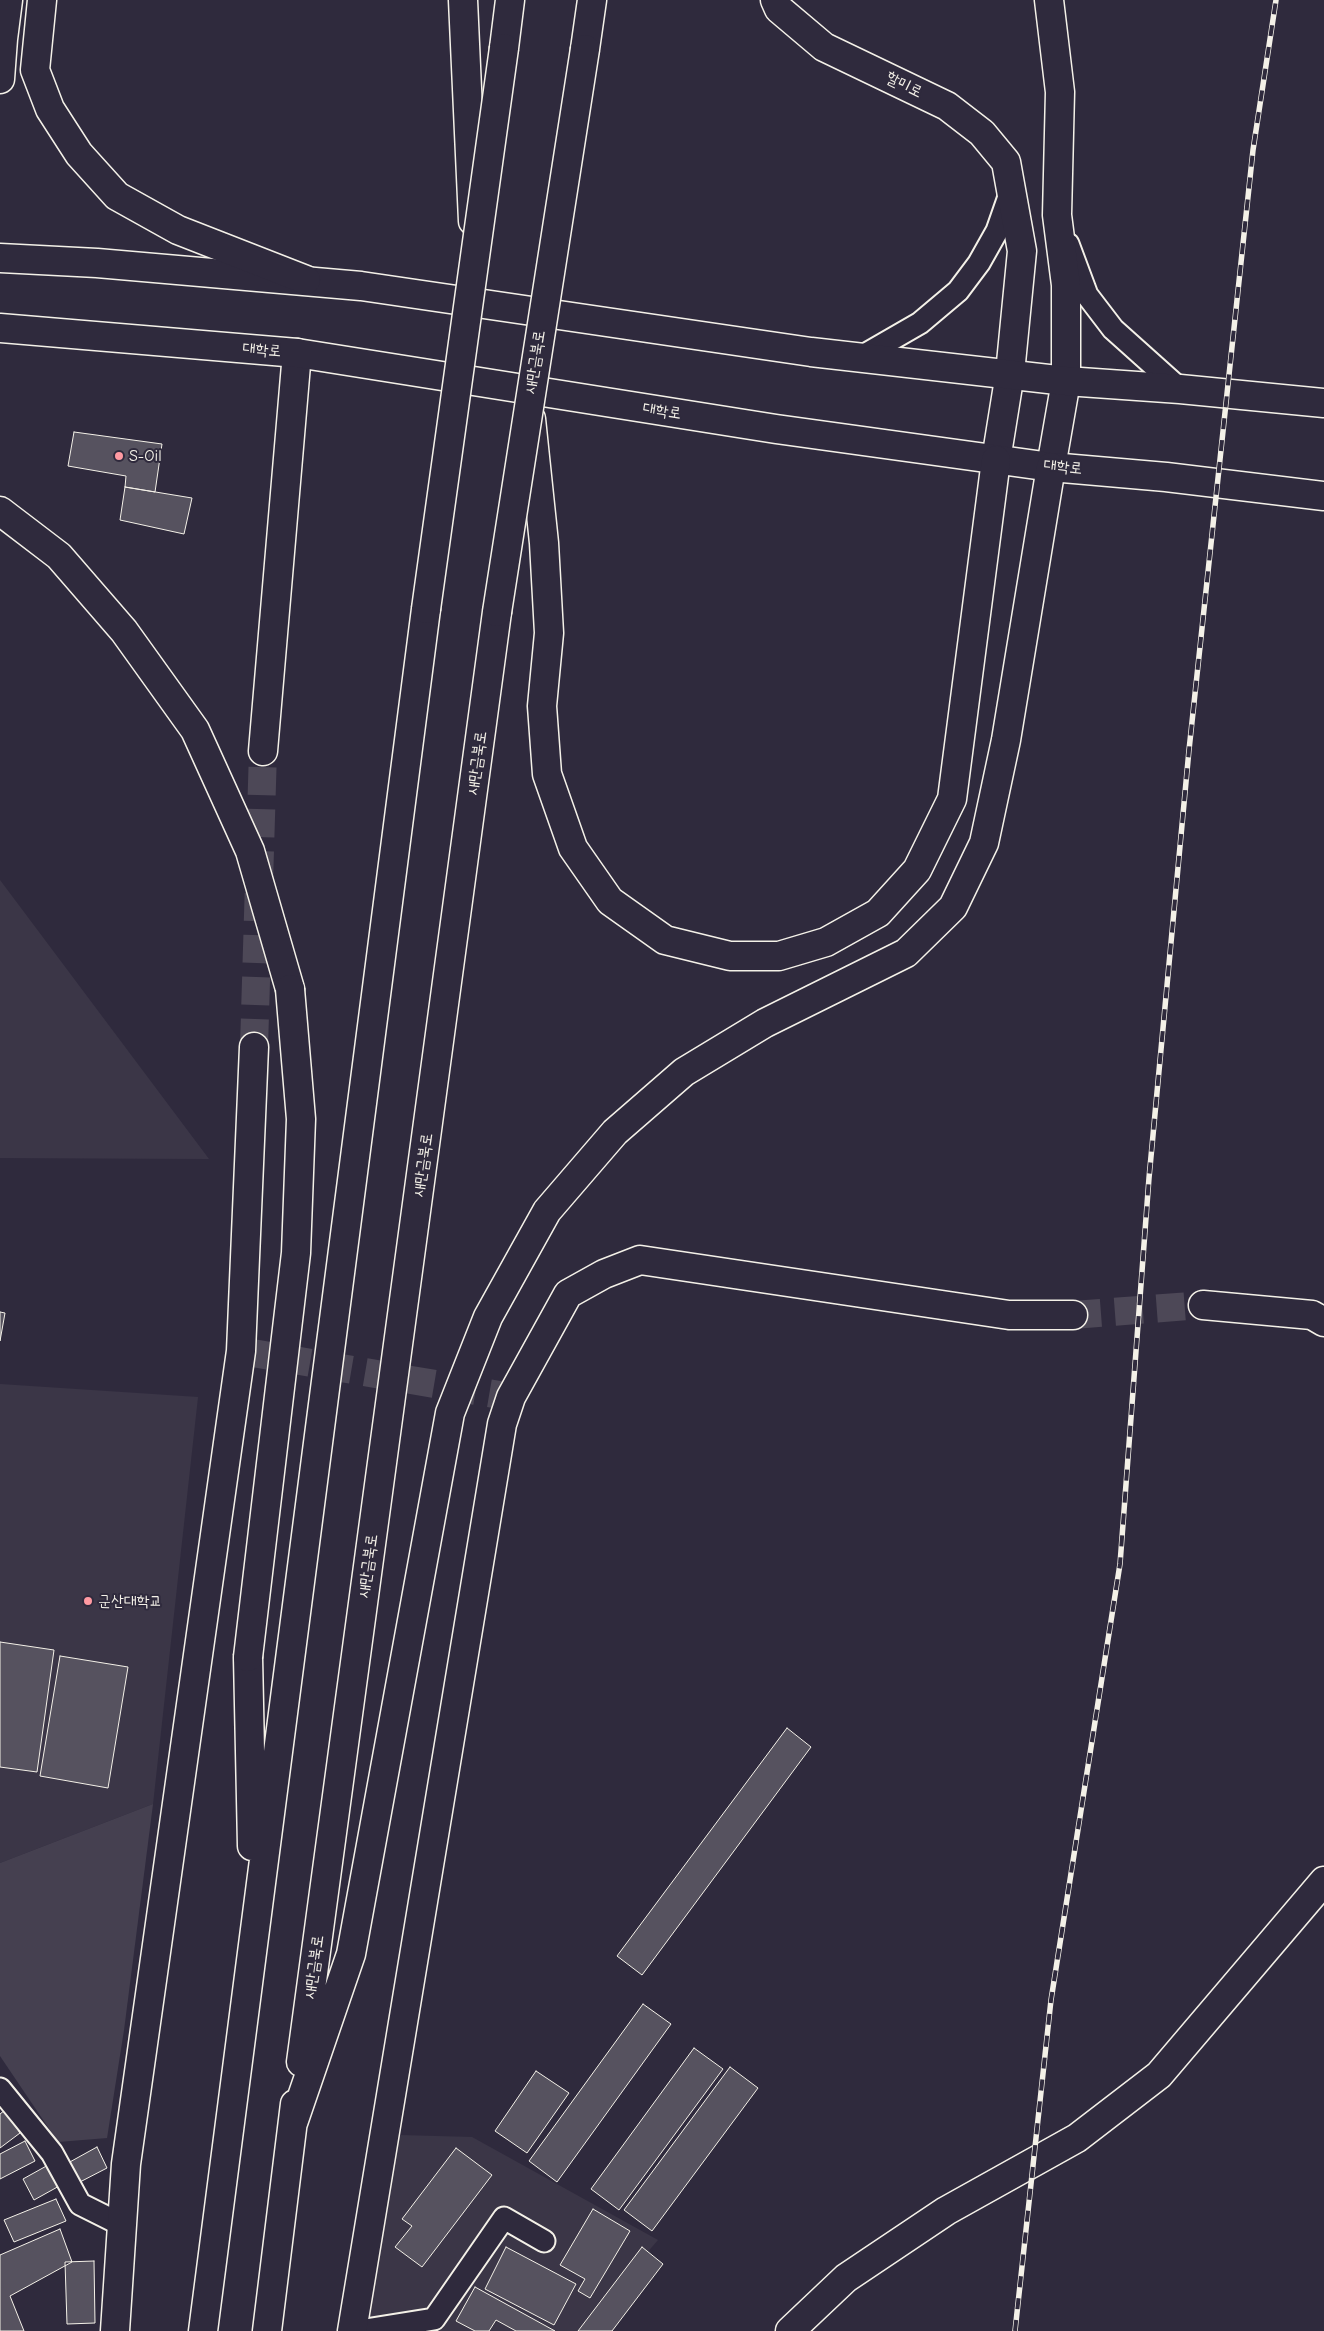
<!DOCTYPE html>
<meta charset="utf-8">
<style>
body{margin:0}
canvas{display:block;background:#2f2a3d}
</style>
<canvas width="1324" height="2331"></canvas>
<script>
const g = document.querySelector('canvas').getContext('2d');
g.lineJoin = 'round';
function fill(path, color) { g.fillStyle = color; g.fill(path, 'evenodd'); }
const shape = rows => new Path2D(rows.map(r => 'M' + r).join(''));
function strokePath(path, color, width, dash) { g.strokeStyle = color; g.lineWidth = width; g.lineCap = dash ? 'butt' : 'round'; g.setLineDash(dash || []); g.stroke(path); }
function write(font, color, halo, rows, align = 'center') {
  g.font = font + ' "Comic Neue","Poor Story",sans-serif'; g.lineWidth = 4; g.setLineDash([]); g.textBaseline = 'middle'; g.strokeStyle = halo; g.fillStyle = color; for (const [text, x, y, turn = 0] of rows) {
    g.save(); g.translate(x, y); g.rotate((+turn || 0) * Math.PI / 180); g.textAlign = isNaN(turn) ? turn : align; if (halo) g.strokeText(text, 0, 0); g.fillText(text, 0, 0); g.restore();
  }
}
fill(shape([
 [0,880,209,1159,0,1158],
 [0,1384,198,1397,153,1804,0,1863],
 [399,2135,472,2137,658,2240,579,2331,364,2331]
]), '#3b3647');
fill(shape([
 [153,1804,124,2030,107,2138,58,2142,0,2056,0,1863]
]), '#454050');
const building = shape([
 [74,432,162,444,155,492,125,487,126,476,68,466,74,432],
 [125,487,192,498,184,534,120,520,125,487],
 [0,1312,5,1313,0,1341,0,1312],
 [0,1642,54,1650,37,1772,0,1767,0,1642],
 [60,1656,128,1667,108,1788,40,1776,60,1656],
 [787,1728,811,1747,642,1975,617,1956,787,1728],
 [643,2004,671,2024,557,2182,529,2161,643,2004],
 [694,2048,723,2069,619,2210,591,2189,694,2048],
 [730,2067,758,2088,652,2231,624,2210,730,2067],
 [536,2071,569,2093,527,2153,495,2131,536,2071],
 [5,2110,20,2133,0,2148,0,2114,5,2110],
 [25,2141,35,2161,0,2179,0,2154,25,2141],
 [97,2147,107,2168,78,2183,68,2163,97,2147],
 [456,2148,492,2175,422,2267,395,2247,412,2226,402,2219,456,2148],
 [50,2164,61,2185,34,2200,23,2179,50,2164],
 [56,2199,66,2221,14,2242,4,2220,56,2199],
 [593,2209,630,2231,590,2298,578,2291,585,2279,560,2265,593,2209],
 [60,2229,72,2262,10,2296,24,2331,0,2331,0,2255,60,2229],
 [506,2247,576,2284,554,2325,485,2289,506,2247],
 [642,2247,663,2264,612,2331,578,2331,642,2247],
 [94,2261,95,2323,67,2324,65,2262,94,2261],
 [475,2287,555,2331,516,2331,496,2320,489,2331,475,2331,456,2321,475,2287]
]);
fill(building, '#56525f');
strokePath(building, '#f4f1e8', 1);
strokePath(shape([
 [254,1047,263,751],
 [1073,1315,1203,1305],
 [241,1351,511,1397]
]), '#4d4857', 28, [28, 14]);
const service = shape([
 [1068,244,1087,295,1113,329,1180,389],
 [861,357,920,323,958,291,979,263,997,231,1011,191],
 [0,2089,52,2153,80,2204,122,2225],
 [359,2331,434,2319,504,2218,544,2241]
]);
const minor = shape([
 [775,0,779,9,824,47,947,106,982,133,1006,162,1022,251,1010,373,996,460],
 [1049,0,1060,92,1057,215,1066,285,1066,381,1051,467],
 [263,751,297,353],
 [1203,1305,1312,1315,1324,1322],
 [115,2331,126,2164,241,1351,254,1047],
 [352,2331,502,1424,511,1397,568,1294,604,1274,640,1260,1009,1315,1073,1315],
 [790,2331,846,2278,946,2211,1077,2138,1159,2075,1324,1881]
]);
const tertiary = shape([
 [0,258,97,263,361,286,811,352,1066,381,1180,389,1324,403],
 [0,328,297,353,776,429,1051,467,1166,477,1324,496]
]);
const trunk = shape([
 [42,0,35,70,50,109,79,154,117,196,178,230,306,280],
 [463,0,473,221],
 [0,46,3,39,8,0],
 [504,48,510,0],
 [585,49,592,0],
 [0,79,3,39],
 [531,419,544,543,549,633,542,706,547,774,573,848,610,901,665,940,730,956,779,956,826,942,878,913,917,870,952,799,996,460],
 [0,511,59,556,124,631,195,730,250,851,290,989],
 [248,1657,252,1846],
 [301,2062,497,612],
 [293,2123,351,1954,450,1413,488,1317,547,1211,615,1132,684,1072,765,1023,906,953,953,907,984,843,1006,740,1051,467],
 [203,2331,426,609],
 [267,2331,295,2104]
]);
strokePath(service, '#f4f1e8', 25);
strokePath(minor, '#f4f1e8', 31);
strokePath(tertiary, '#f4f1e8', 31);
strokePath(trunk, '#f4f1e8', 31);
strokePath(service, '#2f2a3d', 21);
strokePath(minor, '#2f2a3d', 28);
strokePath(tertiary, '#2f2a3d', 28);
strokePath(trunk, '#2f2a3d', 28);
const rail = shape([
 [1015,2331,1051,2000,1120,1564,1149,1178,1189,750,1253,150,1276,0]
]);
strokePath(rail, '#f4f1e8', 5.5);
strokePath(rail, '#2f2a3d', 4, [11]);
const trunkBridge = shape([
 [426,609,504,48],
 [497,612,585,49],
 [248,1657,296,1253,301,1119,290,989]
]);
strokePath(trunkBridge, '#f4f1e8', 31, []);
strokePath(trunkBridge, '#2f2a3d', 28);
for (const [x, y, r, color] of [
 [119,456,5,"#ff9aa2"],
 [88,1601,5,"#ff9aa2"]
]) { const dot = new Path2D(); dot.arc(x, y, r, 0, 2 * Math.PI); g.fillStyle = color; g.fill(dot); strokePath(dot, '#2f2a3d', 2); }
write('16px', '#f4f1e8', '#2f2a3d', [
 ["할미로",904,85,26],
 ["대학로",262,350,5],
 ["새만금북로",535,362,-81],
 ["대학로",662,411,9],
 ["대학로",1063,467,6],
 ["새만금북로",477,763,-82],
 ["새만금북로",423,1165,-82],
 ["새만금북로",368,1566,-82],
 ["새만금북로",314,1967,-82]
]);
write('16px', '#f4f1e8', '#2f2a3d', [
 ["S-Oil",129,456],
 ["군산대학교",98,1601]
], 'left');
</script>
